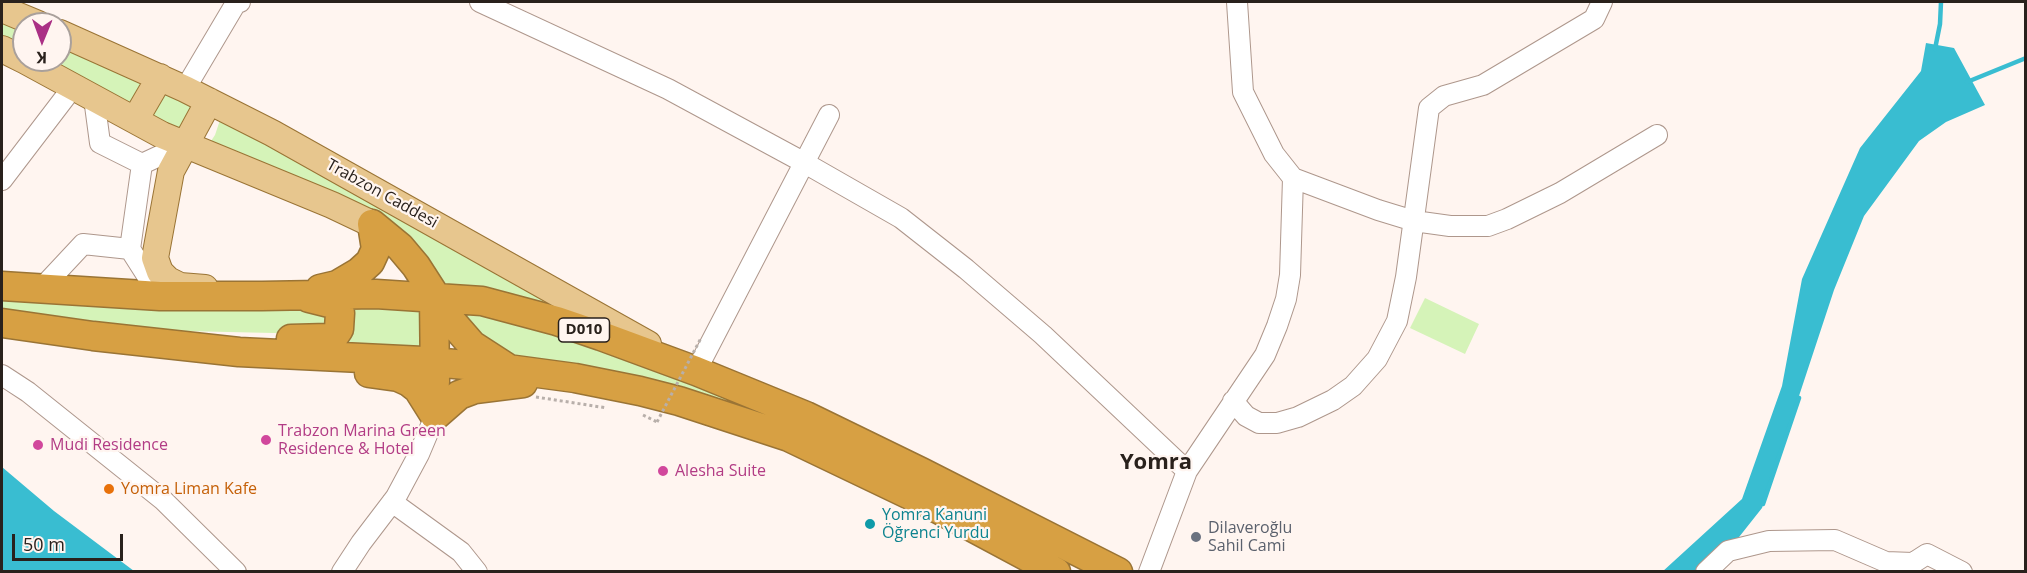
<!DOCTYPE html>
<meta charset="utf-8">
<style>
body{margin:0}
#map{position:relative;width:2027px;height:573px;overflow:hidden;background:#fff5f0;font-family:"Open Sans",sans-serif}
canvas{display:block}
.frame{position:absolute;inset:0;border:3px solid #29211c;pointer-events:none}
.north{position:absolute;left:12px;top:12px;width:60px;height:60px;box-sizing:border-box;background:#fff5f0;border:2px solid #a9a09b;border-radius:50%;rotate:181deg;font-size:16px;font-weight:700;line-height:24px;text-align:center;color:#29211c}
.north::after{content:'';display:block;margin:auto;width:21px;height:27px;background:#aa3085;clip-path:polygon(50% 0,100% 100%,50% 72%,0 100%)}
.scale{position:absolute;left:12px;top:534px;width:111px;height:27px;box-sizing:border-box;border:3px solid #29211c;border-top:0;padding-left:8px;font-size:18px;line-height:21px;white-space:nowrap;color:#29211c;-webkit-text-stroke:4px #fff5f0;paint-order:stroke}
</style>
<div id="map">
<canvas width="2027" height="573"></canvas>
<div class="frame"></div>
<div class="north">K</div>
<div class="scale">50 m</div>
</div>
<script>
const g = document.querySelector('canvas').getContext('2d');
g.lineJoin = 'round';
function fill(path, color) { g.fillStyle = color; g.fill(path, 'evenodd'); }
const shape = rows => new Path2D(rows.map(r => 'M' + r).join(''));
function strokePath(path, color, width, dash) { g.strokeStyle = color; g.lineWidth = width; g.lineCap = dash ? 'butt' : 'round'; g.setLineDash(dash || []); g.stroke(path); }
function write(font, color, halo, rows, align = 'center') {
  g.font = font + ' "Open Sans",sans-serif'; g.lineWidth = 4.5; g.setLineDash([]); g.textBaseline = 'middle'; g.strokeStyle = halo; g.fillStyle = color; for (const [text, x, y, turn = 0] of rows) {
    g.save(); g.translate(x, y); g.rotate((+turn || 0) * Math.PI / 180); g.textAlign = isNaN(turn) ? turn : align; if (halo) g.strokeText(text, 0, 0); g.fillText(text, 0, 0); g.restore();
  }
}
fill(shape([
 [2,20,24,29,24,53,2,41],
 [60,45,147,82,136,91,131,104,38,60,60,60],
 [168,94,196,102,188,136,154,118,154,111,162,98],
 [220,120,613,333,441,290,429,267,207,147,215,135],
 [2,294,318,306,333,315,319,334,92,329,2,313],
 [1425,298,1479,324,1465,354,1410,328],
 [447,302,492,312,703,383,794,423,513,363,487,345],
 [341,306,423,310,424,353,316,344]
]), '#d5f3b8');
fill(shape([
 [1926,43,1954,48,1985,105,1946,122,1919,141,1864,216,1834,290,1762,508,1728,551,1706,571,1662,572,1742,499,1782,386,1802,279,1860,148,1921,71],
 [2,467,54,511,134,571,2,571]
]), '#39bdd1');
strokePath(shape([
 [1935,49,1940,24,1941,2],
 [1967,82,2026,58],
 [1763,504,1799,398]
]), '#39bdd1', 4.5);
const minor = shape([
 [480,2,668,89,803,162,901,218,966,269,1043,335,1187,471],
 [1237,2,1243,92,1274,154,1293,178],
 [185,89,236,3,240,2],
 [94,98,100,143,142,164,185,144],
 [2,180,73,87],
 [130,249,142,164],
 [40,290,83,244,130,249,160,296],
 [696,371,829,115],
 [2,375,28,392,163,500,236,572],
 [1233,401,1246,416,1259,423,1277,423,1298,417,1333,400,1353,386,1377,359,1397,321,1406,277,1429,108,1444,96,1483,85,1594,19,1602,2],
 [392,502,461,552,477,572],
 [342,572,361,543,396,497,419,454,435,416],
 [1149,572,1187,471,1265,355,1277,326,1286,299,1290,275,1293,178,1378,210,1414,221,1450,226,1488,226,1507,219,1560,193,1657,135],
 [1706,572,1728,551,1769,541,1835,540,1886,562,1913,563],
 [1909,572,1913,563,1927,554,1962,572]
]);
const major = shape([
 [2,9,38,24],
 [60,33,185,89,272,133,648,344],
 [2,49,24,60],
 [24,60,162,135,332,205,372,224],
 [135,120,160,77],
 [205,288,180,286,168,280,160,272,155,258,171,171,209,101]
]);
const highway = shape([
 [372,224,400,247,416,266,452,322,472,345,506,367],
 [2,286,160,296,262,296,376,294,482,301,557,321,601,336,696,371,806,416,921,472,1118,572],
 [320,289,337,285,359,272,370,262,376,249,372,224],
 [434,297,435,382],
 [2,323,93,336,239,352,423,361,508,369,575,378,640,391,679,401,789,437,929,504,1056,572],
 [291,339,328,338,335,335,339,329,340,313,338,308,333,304,309,298],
 [369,373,398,377,409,382,418,389,435,416],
 [435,416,459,395,475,389,523,383]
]);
strokePath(minor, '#ae978c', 22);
strokePath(major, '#9a7435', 28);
strokePath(highway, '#9a7435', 31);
strokePath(shape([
 [536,397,607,408],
 [643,415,657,422]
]), '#b8afaa', 3, [3, 3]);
strokePath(minor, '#fff', 20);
strokePath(major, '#e7c68e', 26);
strokePath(highway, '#d7a043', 28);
strokePath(shape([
 [657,422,701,338]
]), '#b8afaa', 3, [3, 3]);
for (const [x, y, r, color] of [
 [266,440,6,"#d1479c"],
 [38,445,6,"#d1479c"],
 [663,471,6,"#d1479c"],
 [109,489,6,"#e8710a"],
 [870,524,6,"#0f9aa8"],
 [1196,537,6,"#6b7280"]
]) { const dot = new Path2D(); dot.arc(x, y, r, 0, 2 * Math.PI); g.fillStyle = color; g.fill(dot); strokePath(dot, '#fff5f0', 2); }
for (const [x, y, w] of [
 [584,330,51]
]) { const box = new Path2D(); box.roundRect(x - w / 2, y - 12, w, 24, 4.5); g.fillStyle = '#fff5f0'; g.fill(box); strokePath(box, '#29211c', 1.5); }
write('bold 15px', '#29211c', null, [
 ["D010",584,330]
]);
write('16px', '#29211c', '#fff5f0', [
 ["Trabzon Caddesi",382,194,29]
]);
write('16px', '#b23c85', '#fff5f0', [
 ["Trabzon Marina Green",278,431],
 ["Residence & Hotel",278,449],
 ["Mudi Residence",50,445],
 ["Alesha Suite",675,471]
], 'left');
write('16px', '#c56008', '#fff5f0', [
 ["Yomra Liman Kafe",121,489]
], 'left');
write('16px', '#0d838f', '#fff5f0', [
 ["Yomra Kanuni",882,515],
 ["Öğrenci Yurdu",882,533]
], 'left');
write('16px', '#5b616d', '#fff5f0', [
 ["Dilaveroğlu",1208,528],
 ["Sahil Cami",1208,546]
], 'left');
write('bold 22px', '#29211c', '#fff5f0', [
 ["Yomra",1156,463]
]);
</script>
